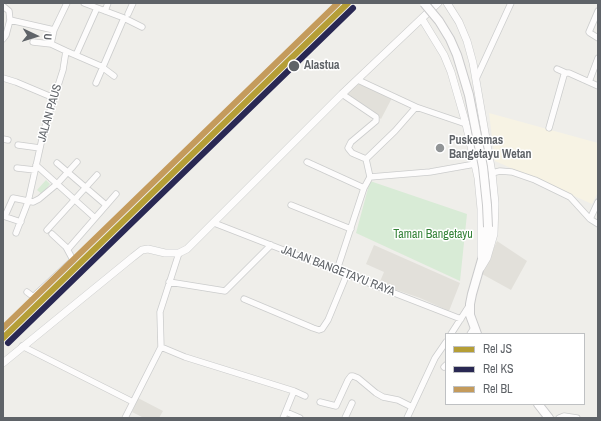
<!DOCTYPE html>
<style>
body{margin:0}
#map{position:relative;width:601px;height:421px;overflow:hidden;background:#efeeea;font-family:"Archivo Narrow",sans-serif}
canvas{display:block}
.frame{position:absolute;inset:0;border:4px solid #5f6368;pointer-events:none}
.legend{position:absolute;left:445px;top:333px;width:140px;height:72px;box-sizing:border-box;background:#fff;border:1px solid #bfc1c3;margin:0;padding:5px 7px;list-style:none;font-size:12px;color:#5f6368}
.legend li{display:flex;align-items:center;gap:8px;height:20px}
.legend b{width:20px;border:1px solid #bfc1c3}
.north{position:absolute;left:16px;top:16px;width:40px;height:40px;-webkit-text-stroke:3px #fff;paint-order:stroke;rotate:94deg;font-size:11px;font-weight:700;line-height:16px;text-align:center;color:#5f6368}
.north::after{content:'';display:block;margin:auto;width:14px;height:18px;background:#5f6368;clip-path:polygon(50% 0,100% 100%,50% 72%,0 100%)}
</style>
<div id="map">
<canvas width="601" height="421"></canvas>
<div class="frame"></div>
<ul class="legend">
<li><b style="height:5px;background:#b59e36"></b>Rel JS</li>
<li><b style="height:5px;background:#292853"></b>Rel KS</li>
<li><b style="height:5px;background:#c49b5c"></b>Rel BL</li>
</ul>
<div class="north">U</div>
</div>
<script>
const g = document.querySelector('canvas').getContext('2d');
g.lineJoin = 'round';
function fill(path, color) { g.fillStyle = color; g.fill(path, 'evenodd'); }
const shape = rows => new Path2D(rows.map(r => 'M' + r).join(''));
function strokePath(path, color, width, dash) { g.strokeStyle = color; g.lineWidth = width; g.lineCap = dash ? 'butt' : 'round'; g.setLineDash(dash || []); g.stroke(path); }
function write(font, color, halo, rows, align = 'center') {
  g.font = font + ' "Archivo Narrow",sans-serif'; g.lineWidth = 3; g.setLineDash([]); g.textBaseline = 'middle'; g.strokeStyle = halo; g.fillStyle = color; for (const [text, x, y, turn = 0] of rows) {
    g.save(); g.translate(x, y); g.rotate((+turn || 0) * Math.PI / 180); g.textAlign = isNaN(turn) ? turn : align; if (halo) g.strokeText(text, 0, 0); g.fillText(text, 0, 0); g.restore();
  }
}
fill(shape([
 [489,113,598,143,598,192,592,204,495,161]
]), '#f7f3e4');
fill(shape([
 [360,82,392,98,381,119,346,94],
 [497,241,527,261,511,290,482,274],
 [374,245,460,283,449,311,420,298,379,284,384,272,366,264],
 [138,398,163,411,159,418,144,418,132,412]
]), '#e2e0da');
fill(shape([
 [46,180,50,184,42,194,37,190],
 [370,181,467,214,460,281,356,233]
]), '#d8ebd6');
const minor = shape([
 [84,3,124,18,142,27],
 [3,6,9,11,10,20,6,35,3,39],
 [105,11,108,3],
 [598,11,589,32,590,33,598,38],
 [128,14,133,3],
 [10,20,54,30],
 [33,42,51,44],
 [66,51,103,67],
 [76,55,97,8],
 [102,67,114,76],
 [557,69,566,73],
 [3,78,16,82,54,98],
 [476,79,511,3],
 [358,80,416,107],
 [589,82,598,58],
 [96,83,124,18],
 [342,94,376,117,376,121,351,142,348,148,352,153,366,159,370,177],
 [549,128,564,75,566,73,569,73,598,86],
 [3,139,8,140],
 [18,145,40,148],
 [366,159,395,131,416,107,466,124],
 [307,162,364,188],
 [57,163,106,205],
 [36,165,95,218],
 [17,168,35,170],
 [492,173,500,171,512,172,535,180,570,197,590,219,598,224],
 [291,205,351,229],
 [3,216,21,222],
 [5,216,13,198,33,202,39,199,57,184,77,162],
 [590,219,598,202],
 [214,223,461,319],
 [47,230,97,175],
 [16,233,28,202,44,130,63,70,66,51,51,44,54,30,67,3],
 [52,234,66,247,69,248,116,194],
 [337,270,364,188,370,177,430,172,475,164],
 [169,282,225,291,271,245],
 [27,292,31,295,34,296,73,260,66,247],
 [244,299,313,328,319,330,322,329,328,320,347,274],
 [451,334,469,306],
 [470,334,474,328],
 [22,346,133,402],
 [161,347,185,357,294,391,305,396],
 [444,367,446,365],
 [320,402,336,406,348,380,351,376,353,376,358,378,376,393,383,397,398,400,412,407],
 [286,412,300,418],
 [125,418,161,347,160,312,179,253],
 [283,418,294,391],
 [345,418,352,403],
 [407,418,435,358,446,342],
 [559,418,564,416,577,418]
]);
const tertiary = shape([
 [447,3,459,22,467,41,473,63,492,173,495,203,494,234,487,258,481,268],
 [422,19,444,55,451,72,466,124,478,178,481,209,481,256],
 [3,363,133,257,142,250,148,249,165,253,179,253,187,249,342,94,438,3]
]);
const secondary = shape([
 [477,334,470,315,470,304,472,294,485,249,488,227],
 [538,404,549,418]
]);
strokePath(minor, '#cbcccc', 7);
strokePath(tertiary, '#cbcccc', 8);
strokePath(secondary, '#cacacb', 10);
strokePath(minor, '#fdfcfc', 5.5);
strokePath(tertiary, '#fdfcfc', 7);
strokePath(secondary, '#fdfcfc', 8);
const secondaryBridge = shape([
 [424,3,439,21,450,39,457,55,469,95,483,167,487,205,488,227]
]);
strokePath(secondaryBridge, '#cacacb', 10, []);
strokePath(secondaryBridge, '#fdfcfc', 8);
strokePath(shape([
 [3,338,348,3]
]), '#b59e36', 6);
strokePath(shape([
 [8,343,353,8]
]), '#292853', 6);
strokePath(shape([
 [3,328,338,3]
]), '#c49b5c', 6);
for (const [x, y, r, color] of [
 [294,66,6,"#5f6368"],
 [440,148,5,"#919496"]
]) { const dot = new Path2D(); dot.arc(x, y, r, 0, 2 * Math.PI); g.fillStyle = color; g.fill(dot); strokePath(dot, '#fff', 1.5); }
write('bold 12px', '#5f6368', '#fff', [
 ["Alastua",304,66]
], 'left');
write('12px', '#5f6368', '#fff', [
 ["JALAN PAUS",50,113,-74],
 ["JALAN BANGETAYU RAYA",338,271,21]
]);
write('bold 12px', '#5f6368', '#fff', [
 ["Puskesmas",449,141],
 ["Bangetayu Wetan",449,155]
], 'left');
write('12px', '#348238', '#fff', [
 ["Taman Bangetayu",433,235]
]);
</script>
